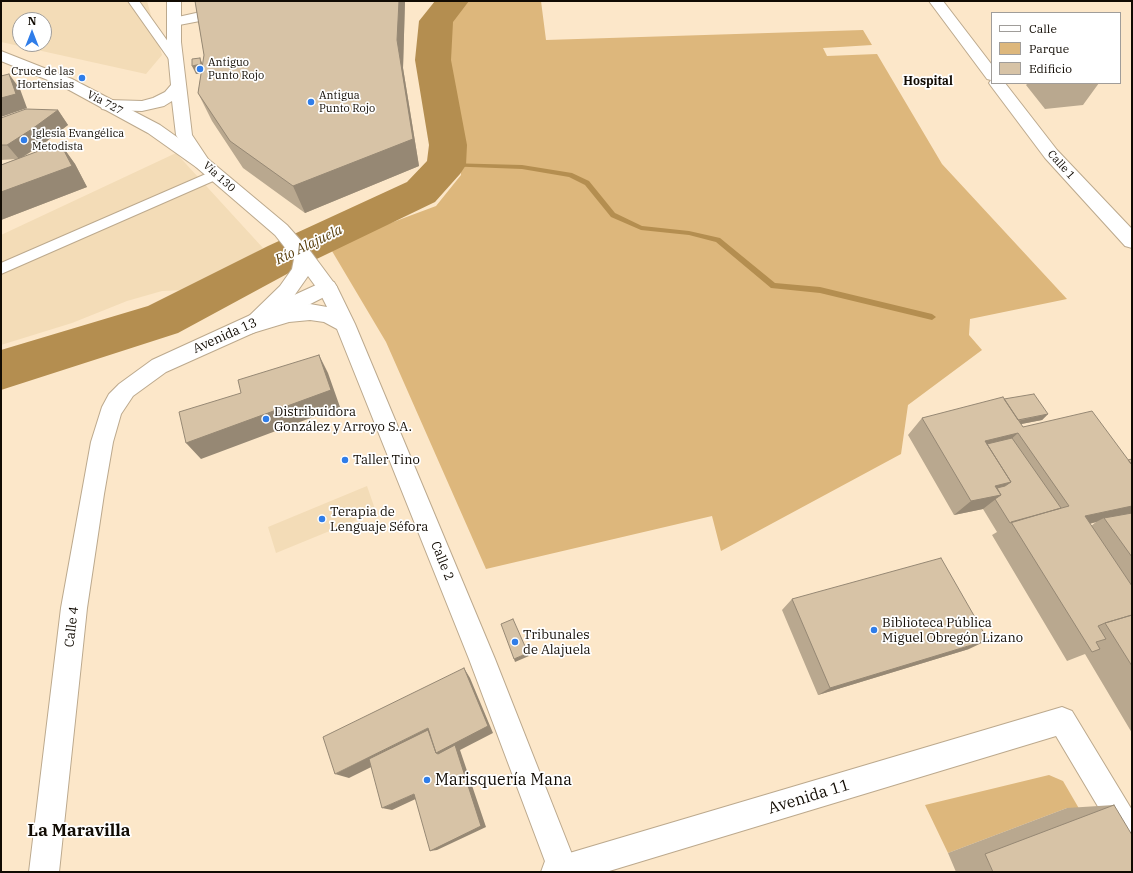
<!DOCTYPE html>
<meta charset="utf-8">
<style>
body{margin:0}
#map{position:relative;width:1133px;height:873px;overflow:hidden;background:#fce7c9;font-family:"IBM Plex Serif",serif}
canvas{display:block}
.frame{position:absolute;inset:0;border:2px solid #110b03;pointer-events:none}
.legend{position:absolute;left:991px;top:12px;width:130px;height:72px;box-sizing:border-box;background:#fff;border:1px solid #a09d9a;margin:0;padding:5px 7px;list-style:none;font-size:12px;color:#110b03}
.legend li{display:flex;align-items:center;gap:8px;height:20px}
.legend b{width:20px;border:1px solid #a09d9a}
.north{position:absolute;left:12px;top:12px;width:40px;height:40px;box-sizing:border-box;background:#fff;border:1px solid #a09d9a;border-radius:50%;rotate:0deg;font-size:11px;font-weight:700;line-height:16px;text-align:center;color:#110b03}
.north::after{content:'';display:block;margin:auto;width:14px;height:18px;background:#2f7de9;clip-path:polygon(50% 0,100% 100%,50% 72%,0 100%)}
</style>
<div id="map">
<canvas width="1133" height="873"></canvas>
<div class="frame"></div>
<ul class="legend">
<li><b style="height:5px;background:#fff"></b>Calle</li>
<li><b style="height:11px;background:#ddb77c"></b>Parque</li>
<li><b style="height:11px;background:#d7c3a6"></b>Edificio</li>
</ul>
<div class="north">N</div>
</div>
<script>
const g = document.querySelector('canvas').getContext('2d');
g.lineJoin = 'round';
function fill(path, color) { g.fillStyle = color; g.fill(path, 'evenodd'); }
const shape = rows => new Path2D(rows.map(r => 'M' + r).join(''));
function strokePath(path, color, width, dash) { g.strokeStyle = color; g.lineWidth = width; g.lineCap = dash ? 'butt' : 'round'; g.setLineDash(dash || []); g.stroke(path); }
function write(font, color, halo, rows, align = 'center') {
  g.font = font + ' "IBM Plex Serif",serif'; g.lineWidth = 3.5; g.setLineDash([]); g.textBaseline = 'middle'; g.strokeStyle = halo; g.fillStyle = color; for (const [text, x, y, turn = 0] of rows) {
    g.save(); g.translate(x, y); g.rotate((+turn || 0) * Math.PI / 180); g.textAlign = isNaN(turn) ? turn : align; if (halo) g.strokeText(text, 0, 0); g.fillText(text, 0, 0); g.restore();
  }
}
fill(shape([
 [1,1,147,1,162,55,146,74,1,42],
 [20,20,44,20,44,44,20,44],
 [176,153,263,248,203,284,185,290,162,291,127,301,72,323,1,345,1,235],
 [367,486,376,512,276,553,268,527]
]), '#f3dcb7');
fill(shape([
 [462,1,541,1,546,40,863,30,872,45,823,48,827,56,877,54,942,164,1067,299,970,319,969,335,982,350,908,405,901,454,721,551,712,516,486,569,386,342,329,246,436,206,461,175,460,141,445,64,449,18],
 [1049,775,1063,781,1116,872,1067,808,948,853,925,805]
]), '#ddb77c');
fill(shape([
 [446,163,522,165,572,173,589,181,615,213,642,226,689,231,720,238,775,283,820,287,932,314,936,317,932,320,820,293,771,288,716,242,689,235,641,230,611,217,585,185,569,177,522,169,444,166,443,165,446,163]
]), '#b48e50');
fill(shape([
 [435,1,469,1,453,22,451,60,467,145,466,165,460,174,435,202,298,268,178,333,1,390,1,350,148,306,268,246,407,182,427,161,429,145,415,60,419,21,435,1]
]), '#b48e50');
const service = shape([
 [128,1,139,1,181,60,179,62,171,62,128,1],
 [215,170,220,172,222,175,220,178,1,274,1,263,215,170]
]);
const minor = shape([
 [228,1,247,1,245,4,205,20,174,26,169,25,167,22,169,19,196,13,228,1],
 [929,1,943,1,992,65,992,83,1005,83,1057,150,1132,229,1132,248,1125,246,1045,158,991,86,989,83,991,80,987,79,929,1],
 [1062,707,1072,711,1132,810,1132,852,1122,847,1056,736,606,872,541,872,545,861,556,857,1062,707]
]);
const tertiary = shape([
 [1,51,72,79,160,125,208,159,211,163,208,167,202,169,196,167,148,133,60,85,1,61,1,51],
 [327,280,334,282,337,287,334,292,253,333,166,372,133,396,121,414,113,442,104,494,87,608,59,872,29,872,61,608,91,442,102,407,109,394,119,384,152,360,327,280]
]);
const secondary = shape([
 [167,1,181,1,181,42,192,135,208,159,287,225,311,252,337,287,355,324,495,659,579,872,549,872,469,659,337,329,324,322,310,320,289,322,246,335,239,333,236,327,239,321,246,319,280,286,292,269,294,259,275,235,196,167,176,135,172,101,164,106,142,111,108,110,102,109,100,105,102,101,108,100,142,101,153,98,165,92,171,85,167,42,167,1],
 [308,276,319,291,327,307,310,304,283,308,294,296,308,276]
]);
strokePath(service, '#bca98d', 2);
strokePath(minor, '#bca98d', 2);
strokePath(tertiary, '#bca98d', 2);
strokePath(secondary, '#bca98d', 2);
fill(service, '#fff');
fill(minor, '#fff');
fill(tertiary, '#fff');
fill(secondary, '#fff');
fill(shape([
 [195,1,405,1,403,68,419,166,305,213,243,168,212,121,198,93,201,73,196,74,203,64,204,55],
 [1028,83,1099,83,1083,105,1045,109,1026,85],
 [58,110,68,125,43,144,23,157,60,143,75,164,87,187,1,220,1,165,16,159,1,160,1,118],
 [1004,399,1048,414,1042,420,1021,424,1023,427,1128,460,1132,459,1132,733,1085,654,1067,661,992,535,997,532,983,509,954,515,908,435,922,418],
 [1096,522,1091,526,1090,524],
 [792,599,969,649,818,695,782,610],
 [1114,805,1132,872,956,872,948,853,1067,808]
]), '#b9a88f');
fill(shape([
 [399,1,405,1,403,68,419,166,305,213,293,186],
 [200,58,203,65,205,72,196,74,192,66],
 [9,74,20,89,27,108,1,117,1,98],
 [58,110,68,125,43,144,19,159,7,145],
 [60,143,75,164,87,187,1,220,1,192],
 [319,355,328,373,340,407,201,459,186,443],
 [1048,414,1042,420,1006,427,1013,422],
 [1018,433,1000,449,984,453,985,441],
 [1011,482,1001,495,983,509,954,515,971,501,995,486],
 [1132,506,1132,514,1104,518,1096,522,1063,530,1085,516],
 [988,640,969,649,818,695,830,688],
 [528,653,529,656,515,662,514,659],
 [464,668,470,678,493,733,460,750,486,827,437,850,430,851,444,758,436,753,432,737,349,778,335,774,428,728],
 [414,794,422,796,392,810,382,808]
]), '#968874');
const building = shape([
 [195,1,399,1,397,40,413,139,293,186,230,141,198,93,204,55,195,1],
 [200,58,201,64,192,66,192,59,200,58],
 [9,74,16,94,1,98,1,76,9,74],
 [26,109,58,110,32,129,7,145,1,145,1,118,26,109],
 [60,143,72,166,1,192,1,165,60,143],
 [319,355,331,390,186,443,179,412,241,393,238,380,319,355],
 [1034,394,1048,414,1018,420,1004,399,1034,394],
 [1003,397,1023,427,1092,411,1132,465,1132,506,1085,516,1132,586,1132,615,1105,623,1098,626,1106,639,1096,642,1100,649,1092,652,1011,522,1069,506,1018,433,985,441,1011,482,995,486,1001,495,971,501,922,418,1003,397],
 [1012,438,1061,508,1010,523,995,499,1001,495,997,488,1005,486,1011,482,987,444,1012,438],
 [1132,459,1132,465,1128,460,1132,459],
 [1132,513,1132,557,1104,518,1132,513],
 [941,558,988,640,830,688,792,599,941,558],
 [1132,615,1132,666,1105,623,1132,615],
 [513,619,528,653,514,659,501,624,513,619],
 [464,668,488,726,436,753,428,728,335,774,323,737,464,668],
 [428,730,436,753,438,754,455,745,481,826,430,851,414,794,382,808,369,759,428,730],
 [1114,805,1132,835,1132,872,993,872,985,854,1114,805]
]);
fill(building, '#d7c3a6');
strokePath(building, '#968874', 1);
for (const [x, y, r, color] of [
 [200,69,4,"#2f7de9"],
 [82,78,4,"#2f7de9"],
 [311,102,4,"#2f7de9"],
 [24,140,4,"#2f7de9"],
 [266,419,4,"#2f7de9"],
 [345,460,4,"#2f7de9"],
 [322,519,4,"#2f7de9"],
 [874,630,4,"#2f7de9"],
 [515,642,4,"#2f7de9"],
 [427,780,4,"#2f7de9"]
]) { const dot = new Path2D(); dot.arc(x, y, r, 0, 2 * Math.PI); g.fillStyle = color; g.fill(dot); strokePath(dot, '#fff', 1.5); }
write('11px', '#110b03', '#fff', [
 ["Antiguo",208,63],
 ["Punto Rojo",208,76],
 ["Cruce de las",74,72,"right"],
 ["Hortensias",74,85,"right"],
 ["Antigua",319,96],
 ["Punto Rojo",319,109],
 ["Iglesia Evangélica",32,134],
 ["Metodista",32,147]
], 'left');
write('11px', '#110b03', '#fff', [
 ["Vía 727",105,103,28],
 ["Calle 1",1061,165,48],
 ["Vía 130",219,177,42]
]);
write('bold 12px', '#110b03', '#fff', [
 ["Hospital",928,82]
]);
write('13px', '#110b03', '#fff', [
 ["Avenida 13",225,336,-24],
 ["Calle 2",442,561,68],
 ["Calle 4",72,627,-83]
]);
write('13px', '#110b03', '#fff', [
 ["Distribuidora",274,412],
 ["González y Arroyo S.A.",274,427],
 ["Taller Tino",353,460],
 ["Terapia de",330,512],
 ["Lenguaje Séfora",330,527],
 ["Biblioteca Pública",882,623],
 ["Miguel Obregón Lizano",882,638],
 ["Tribunales",523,635],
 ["de Alajuela",523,650]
], 'left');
write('italic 14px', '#583d0a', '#fff', [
 ["Río Alajuela",309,245,-26]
]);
write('16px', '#110b03', '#fff', [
 ["Marisquería Mana",435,780]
], 'left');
write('16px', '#110b03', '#fff', [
 ["Avenida 11",809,797,-17]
]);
write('bold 17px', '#110b03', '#fff', [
 ["La Maravilla",79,831]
]);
</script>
